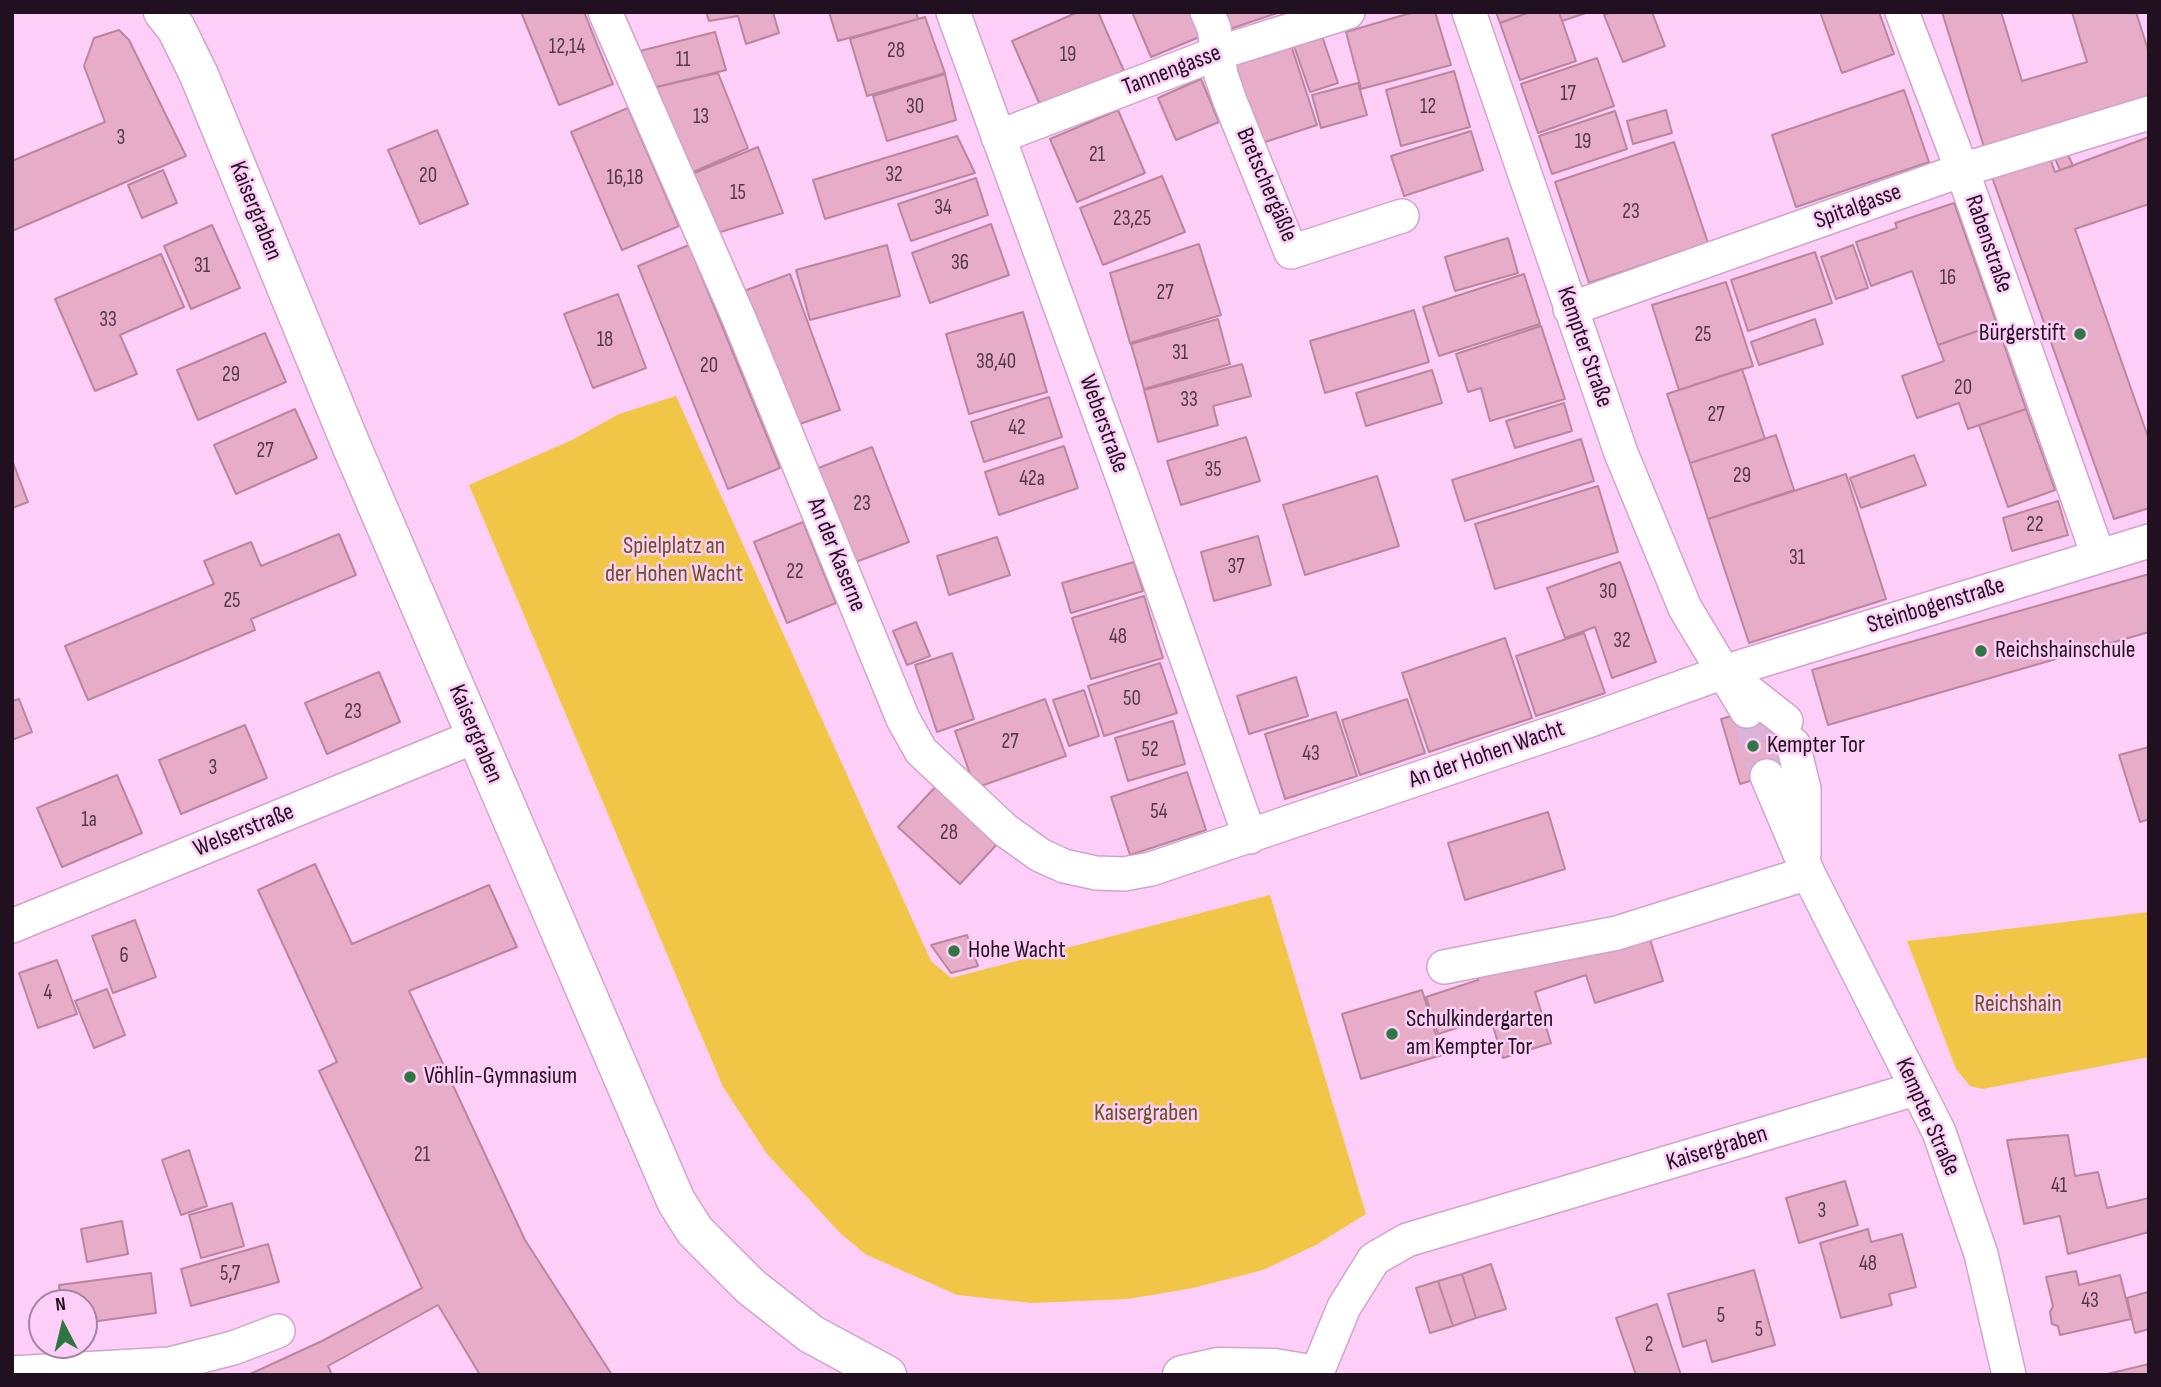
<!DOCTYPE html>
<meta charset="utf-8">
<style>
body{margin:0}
#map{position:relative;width:2161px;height:1387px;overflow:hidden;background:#fdcff8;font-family:"Sofia Sans Condensed",sans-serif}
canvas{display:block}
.frame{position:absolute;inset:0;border:14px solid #211120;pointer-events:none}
.north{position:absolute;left:28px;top:1289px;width:70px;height:70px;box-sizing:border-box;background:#fdcff8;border:2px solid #a583a2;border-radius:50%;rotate:353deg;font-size:19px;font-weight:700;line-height:28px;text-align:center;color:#211120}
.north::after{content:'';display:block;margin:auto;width:24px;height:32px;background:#307642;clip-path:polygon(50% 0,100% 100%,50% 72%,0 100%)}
</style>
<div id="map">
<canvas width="2161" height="1387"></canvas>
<div class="frame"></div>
<div class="north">N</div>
</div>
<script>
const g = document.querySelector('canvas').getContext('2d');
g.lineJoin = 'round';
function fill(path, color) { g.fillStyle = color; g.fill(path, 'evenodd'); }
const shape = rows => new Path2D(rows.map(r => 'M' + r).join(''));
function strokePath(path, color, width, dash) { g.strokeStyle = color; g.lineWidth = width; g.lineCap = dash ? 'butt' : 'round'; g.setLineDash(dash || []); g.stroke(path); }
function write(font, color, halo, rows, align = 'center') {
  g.font = font + ' "Sofia Sans Condensed",sans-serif'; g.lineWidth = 5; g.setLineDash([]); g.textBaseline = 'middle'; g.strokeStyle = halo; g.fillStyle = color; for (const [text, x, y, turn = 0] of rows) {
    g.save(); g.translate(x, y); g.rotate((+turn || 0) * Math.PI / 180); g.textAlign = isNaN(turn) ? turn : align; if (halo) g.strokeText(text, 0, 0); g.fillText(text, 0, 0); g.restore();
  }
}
fill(shape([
 [676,396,931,961,951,978,1270,895,1366,1214,1316,1245,1263,1270,1193,1288,1128,1299,1032,1303,957,1295,865,1254,841,1234,767,1154,723,1087,469,485,572,440,619,414],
 [2149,912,2149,1057,1982,1089,1970,1086,1956,1069,1907,941]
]), '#f1c647');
const building = shape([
 [521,12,584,12,613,84,559,105,521,12],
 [706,12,773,12,779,33,746,44,738,16,709,21,706,12],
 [829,12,916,12,918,19,838,41,829,12],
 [1078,12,1098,12,1124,71,1041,107,1012,41,1078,12],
 [1132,12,1200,12,1209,33,1151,57,1132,12],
 [1222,12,1280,12,1227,30,1222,12],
 [1414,12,1435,12,1451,65,1361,89,1346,32,1414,12],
 [1496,12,1530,12,1500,23,1496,12],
 [1530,12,1559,12,1576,61,1520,80,1500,23,1530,12],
 [1559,12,1589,12,1562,21,1559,12],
 [1611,12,1652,12,1665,46,1623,62,1604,15,1611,12],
 [1820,12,1879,12,1894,54,1842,73,1820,12],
 [1942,12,2001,12,2022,81,2087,62,2072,12,2136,12,2149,53,2149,96,1984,147,1942,12],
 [925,17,945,73,867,96,850,39,925,17],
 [119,30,129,40,186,156,12,231,12,161,105,122,84,66,94,38,119,30],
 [715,32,726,70,652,88,640,51,715,32],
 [1321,33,1338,83,1310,92,1293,43,1321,33],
 [1291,45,1317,125,1253,146,1227,67,1291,45],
 [1597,58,1614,106,1538,133,1521,84,1597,58],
 [1454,71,1470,127,1401,146,1386,90,1454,71],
 [718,73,748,148,691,173,652,88,718,73],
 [945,74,956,120,887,141,873,96,945,74],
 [1201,79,1219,122,1176,140,1158,98,1201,79],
 [1358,83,1367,115,1321,128,1312,95,1358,83],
 [1904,90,1929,162,1796,207,1772,135,1904,90],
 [628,108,679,226,622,250,571,132,628,108],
 [1118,110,1145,173,1077,202,1050,139,1118,110],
 [1666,110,1672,133,1633,144,1627,121,1666,110],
 [1615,111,1627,149,1552,174,1539,136,1615,111],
 [2055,125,2073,166,2060,170,2042,129,2055,125],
 [437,130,468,204,420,224,388,150,437,130],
 [1471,131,1483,170,1404,196,1391,156,1471,131],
 [957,136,975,173,825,219,813,180,957,136],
 [2149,137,2149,204,2075,229,2149,440,2149,508,2114,519,1992,177,2050,158,2055,172,2149,137],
 [1674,142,1708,243,1589,283,1555,182,1674,142],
 [758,147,783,213,717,233,692,174,758,147],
 [163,170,177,203,142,218,128,185,163,170],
 [1162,176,1185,232,1103,265,1080,208,1162,176],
 [976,178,988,215,911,241,898,204,976,178],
 [1954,203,1997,324,1938,345,1912,271,1871,286,1856,242,1897,228,1895,223,1954,203],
 [991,224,1009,275,930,303,912,253,991,224],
 [212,225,240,288,191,309,164,246,212,225],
 [1508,238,1518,273,1455,291,1445,257,1508,238],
 [1199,244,1221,315,1130,343,1110,273,1199,244],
 [689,245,780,468,728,489,638,266,689,245],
 [887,245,900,296,810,320,796,270,887,245],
 [1853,245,1868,288,1836,299,1821,257,1853,245],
 [1815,252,1832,303,1748,331,1731,280,1815,252],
 [161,254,184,307,120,335,137,374,95,391,55,299,161,254],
 [790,274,840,410,794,426,744,291,790,274],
 [1524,274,1540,324,1439,356,1423,307,1524,274],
 [1726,282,1753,366,1679,390,1652,305,1726,282],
 [618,294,646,368,593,388,564,314,618,294],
 [1414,310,1429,362,1325,393,1310,341,1414,310],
 [1023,312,1047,392,969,414,946,334,1023,312],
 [1218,319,1230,364,1144,389,1131,344,1218,319],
 [1815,319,1823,344,1759,365,1751,342,1815,319],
 [1997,324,2026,409,1968,429,1959,403,1917,418,1902,376,1944,361,1938,345,1997,324],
 [1541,326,1565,399,1490,421,1481,388,1468,392,1456,354,1541,326],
 [265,333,286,382,198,420,177,370,265,333],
 [1242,364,1251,396,1213,406,1218,425,1158,442,1144,390,1242,364],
 [1742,369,1765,439,1690,463,1667,394,1742,369],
 [1432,370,1442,403,1366,426,1356,393,1432,370],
 [1049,397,1062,437,984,462,971,422,1049,397],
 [1564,403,1572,431,1515,448,1506,421,1564,403],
 [295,409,317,458,236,494,214,445,295,409],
 [2026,409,2055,490,2008,507,1979,425,2026,409],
 [1776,435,1794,490,1708,519,1690,463,1776,435],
 [1246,437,1260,481,1181,505,1167,461,1246,437],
 [1581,439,1594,481,1465,521,1452,480,1581,439],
 [1064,446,1078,488,999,515,985,472,1064,446],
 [872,447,909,542,853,563,816,469,872,447],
 [1914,455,1926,485,1861,508,1850,478,1914,455],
 [12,460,28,502,12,508,12,460],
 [1846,474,1886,599,1749,643,1708,519,1846,474],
 [1377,476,1399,546,1305,575,1283,505,1377,476],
 [1598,486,1618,552,1495,589,1475,524,1598,486],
 [2058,501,2068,535,2012,551,2003,518,2058,501],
 [803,522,836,603,787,623,754,542,803,522],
 [339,534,356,575,251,619,255,630,88,700,65,646,214,584,204,561,251,542,261,566,339,534],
 [1258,536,1271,585,1214,601,1201,552,1258,536],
 [997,537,1010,575,949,595,937,556,997,537],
 [1134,562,1143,591,1071,613,1062,583,1134,562],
 [1620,562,1656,662,1612,678,1595,627,1565,638,1547,588,1620,562],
 [2149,574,2149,632,1828,725,1812,670,2149,574],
 [1144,596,1163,658,1091,679,1072,618,1144,596],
 [916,622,930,656,907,665,893,631,916,622],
 [1584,633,1605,693,1536,716,1516,656,1584,633],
 [1505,638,1532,718,1429,752,1402,673,1505,638],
 [952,653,974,719,937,732,915,665,952,653],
 [1160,663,1177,713,1104,736,1088,686,1160,663],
 [379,672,400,722,327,754,305,703,379,672],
 [1296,677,1308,716,1249,734,1237,696,1296,677],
 [1084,690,1099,736,1069,746,1053,700,1084,690],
 [19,699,32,732,12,740,12,701,19,699],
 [1045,699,1066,756,975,788,955,731,1045,699],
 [1407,699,1425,753,1360,775,1342,720,1407,699],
 [1766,706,1785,770,1740,784,1721,719,1766,706],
 [1336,712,1357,776,1285,799,1265,734,1336,712],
 [1173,721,1185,764,1128,781,1115,738,1173,721],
 [245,725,267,778,181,814,159,760,245,725],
 [2149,747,2149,819,2140,822,2119,755,2149,747],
 [1187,772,1206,830,1130,855,1111,797,1187,772],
 [117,775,142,833,62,867,37,808,117,775],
 [939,783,1000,841,960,884,898,827,939,783],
 [1548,812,1565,869,1465,900,1448,843,1548,812],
 [315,864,352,944,489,885,517,947,409,991,525,1240,612,1375,480,1375,438,1305,328,1366,332,1375,248,1375,322,1341,422,1288,319,1071,337,1062,258,890,315,864],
 [135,920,156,977,113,993,92,936,135,920],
 [967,935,978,966,951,973,931,945,967,935],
 [1649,936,1663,981,1595,1003,1586,975,1535,992,1551,1043,1503,1058,1490,1017,1438,1034,1426,997,1478,980,1476,972,1577,950,1580,958,1649,936],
 [57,960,77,1014,38,1028,19,973,57,960],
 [107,989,125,1035,94,1048,75,1001,107,989],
 [1422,990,1442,1055,1361,1079,1342,1014,1422,990],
 [2068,1135,2075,1176,2098,1172,2107,1208,2149,1198,2149,1232,2068,1254,2060,1216,2024,1224,2007,1140,2068,1135],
 [189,1150,207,1206,181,1215,162,1160,189,1150],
 [1845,1181,1858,1225,1799,1243,1786,1198,1845,1181],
 [232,1203,244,1246,201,1258,189,1215,232,1203],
 [122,1221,128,1254,87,1262,81,1229,122,1221],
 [1868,1229,1871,1242,1902,1234,1916,1287,1889,1294,1892,1305,1841,1318,1820,1243,1868,1229],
 [268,1244,279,1282,191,1306,181,1269,268,1244],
 [1491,1264,1506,1309,1476,1318,1462,1274,1491,1264],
 [1754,1270,1775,1345,1712,1362,1706,1340,1683,1347,1668,1294,1754,1270],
 [2076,1271,2079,1285,2120,1275,2131,1319,2060,1335,2058,1326,2052,1324,2050,1312,2053,1306,2046,1277,2076,1271],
 [151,1273,156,1313,84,1323,84,1303,61,1303,59,1285,151,1273],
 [1462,1274,1476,1318,1453,1326,1438,1281,1462,1274],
 [1438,1281,1453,1326,1430,1333,1416,1288,1438,1281],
 [2148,1292,2149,1329,2135,1333,2127,1298,2148,1292],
 [1657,1304,1681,1375,1636,1375,1616,1318,1657,1304],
 [2149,1364,2149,1375,2103,1375,2149,1364]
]);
fill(building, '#e7adc8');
strokePath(building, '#bb859e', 2);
strokePath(shape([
 [1747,711,1767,776]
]), '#dcb2d8', 33, [33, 17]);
const street = shape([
 [605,12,738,316,903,719,921,751,1005,830,1040,855,1064,866,1096,873,1124,874,1151,869,1579,724,1724,672,2149,541],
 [953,12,1125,484,1250,837],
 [1207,12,1214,28,1221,75,1230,101,1291,252,1402,216],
 [1469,12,1621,453,1685,608,1747,711],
 [1902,12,1962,170,2098,555],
 [998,137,1218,53,1348,12],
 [1570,309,1962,170,2149,113],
 [1734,680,1786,721],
 [1793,744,1804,789,1804,854],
 [1767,776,1808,873,1939,1132,1981,1254,2009,1375],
 [12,926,476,736],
 [1444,967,1617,933,1808,873],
 [12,1373,170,1364,233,1348,278,1331],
 [1316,1375,1344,1307,1374,1259,1407,1240,1915,1089]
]);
const secondary = shape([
 [163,12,176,28,199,75,351,445,676,1201,695,1231,751,1287,811,1334,887,1375],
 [1182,1375,1218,1367,1274,1368,1316,1375]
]);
strokePath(street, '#d1a4cc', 36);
strokePath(secondary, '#d1a4cc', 41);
strokePath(street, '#fff', 33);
strokePath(secondary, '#fff', 38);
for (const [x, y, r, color] of [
 [2080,334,7,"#307642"],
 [1981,651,7,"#307642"],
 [1753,746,7,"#307642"],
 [954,951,7,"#307642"],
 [1392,1034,7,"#307642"],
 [410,1077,7,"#307642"]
]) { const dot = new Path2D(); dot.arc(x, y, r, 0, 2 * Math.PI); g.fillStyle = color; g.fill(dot); strokePath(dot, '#fdcff8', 2.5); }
write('21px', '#52384a', null, [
 ["12,14",567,48],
 ["28",896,52],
 ["19",1068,56],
 ["11",683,61],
 ["17",1568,95],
 ["30",915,108],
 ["12",1428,108],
 ["13",701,118],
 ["3",121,139],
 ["19",1583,143],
 ["21",1097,156],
 ["32",894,176],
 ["20",428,177],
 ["16,18",625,179],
 ["15",738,194],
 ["34",943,209],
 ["23",1631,213],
 ["23,25",1132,220],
 ["36",960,264],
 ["31",202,267],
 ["16",1948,279],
 ["27",1165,294],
 ["33",108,321],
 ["25",1703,336],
 ["18",605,341],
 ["31",1180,354],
 ["38,40",996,363],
 ["20",709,367],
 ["29",231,376],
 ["20",1963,389],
 ["33",1189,401],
 ["27",1716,416],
 ["42",1017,429],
 ["27",265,452],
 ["35",1213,471],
 ["29",1742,477],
 ["42a",1032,480],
 ["23",862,505],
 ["22",2035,526],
 ["31",1797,559],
 ["37",1236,568],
 ["22",795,573],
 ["30",1608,593],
 ["25",232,602],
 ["48",1118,638],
 ["32",1622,642],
 ["50",1132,700],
 ["23",353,713],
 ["27",1010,743],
 ["52",1150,751],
 ["43",1311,755],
 ["3",213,769],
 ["54",1159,813],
 ["1a",89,821],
 ["28",949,834],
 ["6",124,957],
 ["4",48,994],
 ["21",422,1156],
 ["41",2059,1187],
 ["3",1822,1212],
 ["48",1868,1265],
 ["5,7",230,1275],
 ["43",2090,1302],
 ["5",1721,1317],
 ["5",1759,1331],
 ["2",1649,1346]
]);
write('24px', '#211120', '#fdcff8', [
 ["Tannengasse",1172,71,-21],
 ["Bretschergäßle",1266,185,67],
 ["Spitalgasse",1858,207,-20],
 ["Kaisergraben",255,211,68],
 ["Rabenstraße",1988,244,71],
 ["Kempter Straße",1584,347,71],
 ["Weberstraße",1103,424,70],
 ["An der Kaserne",836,555,68],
 ["Steinbogenstraße",1936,606,-17],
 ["Kaisergraben",475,734,67],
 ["An der Hohen Wacht",1487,755,-19],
 ["Welserstraße",244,831,-22],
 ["Kempter Straße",1927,1117,66],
 ["Kaisergraben",1717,1149,-17]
]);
write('24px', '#211120', '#fdcff8', [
 ["Bürgerstift",2066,334,"right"],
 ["Reichshainschule",1995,651],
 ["Kempter Tor",1767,746],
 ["Hohe Wacht",968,951],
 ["Schulkindergarten",1406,1020],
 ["am Kempter Tor",1406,1048],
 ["Vöhlin-Gymnasium",424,1077]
], 'left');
write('24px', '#655321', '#fdcff8', [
 ["Spielplatz an",674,547],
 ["der Hohen Wacht",674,575],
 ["Reichshain",2018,1005],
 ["Kaisergraben",1146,1114]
]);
</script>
